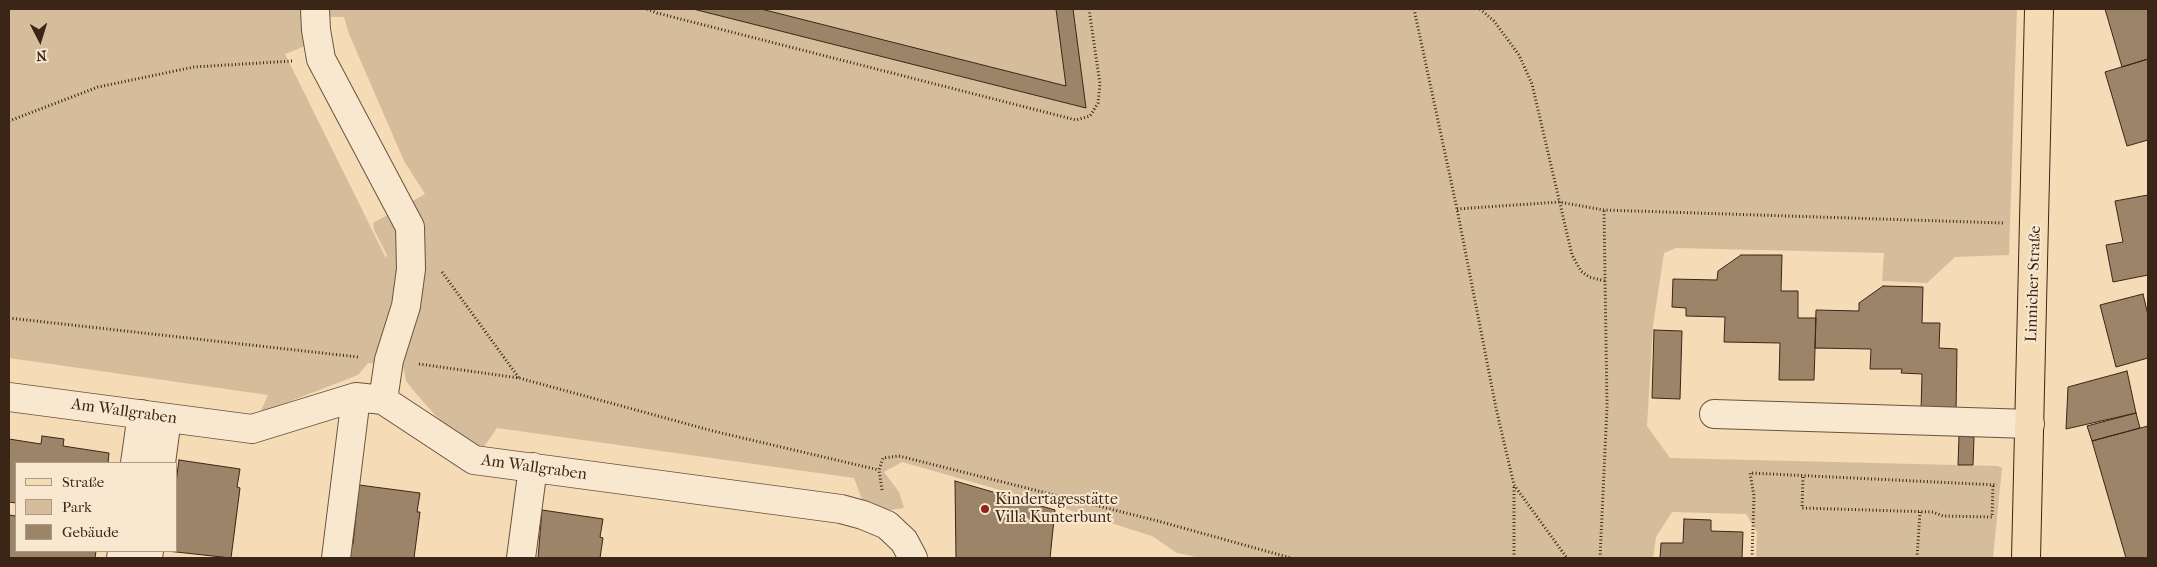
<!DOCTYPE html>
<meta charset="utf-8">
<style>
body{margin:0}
#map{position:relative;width:2157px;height:567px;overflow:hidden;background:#f5dcb6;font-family:"IM FELL French Canon",serif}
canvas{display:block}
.frame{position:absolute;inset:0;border:10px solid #3b2516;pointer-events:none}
.legend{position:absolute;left:15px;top:462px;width:162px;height:90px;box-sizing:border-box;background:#f8e8d0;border:1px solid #ac9a86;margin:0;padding:6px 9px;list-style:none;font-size:15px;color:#3b2516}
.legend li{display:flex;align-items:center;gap:10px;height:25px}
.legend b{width:25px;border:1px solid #ac9a86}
.north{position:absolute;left:15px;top:15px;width:50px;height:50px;-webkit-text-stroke:4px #f8e8d0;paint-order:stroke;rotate:175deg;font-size:14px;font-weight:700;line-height:20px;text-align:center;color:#3b2516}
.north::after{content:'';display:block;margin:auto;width:18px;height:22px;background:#3b2516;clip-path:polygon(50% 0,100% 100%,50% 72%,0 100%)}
</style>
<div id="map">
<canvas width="2157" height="567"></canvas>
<div class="frame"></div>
<ul class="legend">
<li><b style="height:6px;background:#f5dcb6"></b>Straße</li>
<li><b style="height:14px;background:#d5bd9b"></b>Park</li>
<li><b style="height:14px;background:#9c8469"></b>Gebäude</li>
</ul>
<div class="north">N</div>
</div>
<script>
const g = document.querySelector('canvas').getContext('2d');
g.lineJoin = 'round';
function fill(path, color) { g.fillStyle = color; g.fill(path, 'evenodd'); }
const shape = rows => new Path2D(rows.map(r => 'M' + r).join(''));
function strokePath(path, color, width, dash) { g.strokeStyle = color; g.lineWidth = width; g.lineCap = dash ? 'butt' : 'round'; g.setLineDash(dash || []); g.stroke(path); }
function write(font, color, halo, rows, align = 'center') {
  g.font = font + ' "IM FELL French Canon",serif'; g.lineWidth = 4; g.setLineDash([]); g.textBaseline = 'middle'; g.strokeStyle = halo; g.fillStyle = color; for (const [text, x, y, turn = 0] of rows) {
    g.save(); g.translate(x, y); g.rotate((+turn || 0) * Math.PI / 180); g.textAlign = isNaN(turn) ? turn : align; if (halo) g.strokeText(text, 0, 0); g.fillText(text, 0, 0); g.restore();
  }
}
fill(shape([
 [9,9,302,9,308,45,285,54,386,258,387,255,374,230,373,223,425,194,404,161,349,34,344,17,329,17,326,9,693,9,1086,108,1073,9,2017,9,2009,255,1955,257,1927,283,1882,281,1884,253,1676,248,1664,253,1653,326,1647,426,1670,458,1998,466,2002,468,1993,558,1756,558,1757,532,1746,514,1672,512,1656,537,1653,558,1201,558,1177,553,1152,536,1060,507,902,462,884,472,899,492,904,508,883,511,863,502,854,478,497,428,483,448,469,448,441,422,413,390,406,381,403,366,368,363,358,375,260,413,268,395,9,358],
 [761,9,1056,9,1066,86]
]), '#d5bd9b');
const building = shape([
 [693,9,761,9,1066,86,1056,9,1073,9,1086,108,693,9],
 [2105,9,2148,9,2148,59,2122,67,2105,9],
 [2148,59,2148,140,2127,146,2105,72,2148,59],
 [2148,195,2148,275,2113,282,2106,245,2123,242,2115,201,2148,195],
 [1741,255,1782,255,1781,291,1798,291,1798,318,1816,318,1814,380,1779,380,1780,343,1724,342,1725,317,1686,316,1686,308,1672,307,1673,279,1717,280,1718,271,1741,255],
 [1883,286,1923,287,1922,323,1940,323,1939,348,1957,349,1956,412,1921,411,1922,374,1901,373,1902,369,1870,369,1871,349,1815,348,1816,310,1859,311,1859,303,1883,286],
 [2143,294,2148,315,2148,358,2116,367,2100,305,2143,294],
 [1654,330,1682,331,1680,399,1652,398,1654,330],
 [2127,371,2136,413,2066,429,2068,387,2127,371],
 [2136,413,2140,428,2092,441,2087,426,2136,413],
 [2148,426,2148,558,2126,558,2092,441,2148,426],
 [42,436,64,439,63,446,109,453,108,463,16,463,16,503,9,502,9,439,41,444,42,436],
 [1959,436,1974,437,1973,465,1958,465,1959,436],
 [179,460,240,469,237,487,240,488,231,558,167,551,176,551,176,482,179,460],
 [955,481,1055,510,1050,558,956,558,955,481],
 [359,485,420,493,417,512,420,512,414,558,350,558,352,544,353,544,359,485],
 [542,510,603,519,600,537,603,538,600,558,538,558,542,510],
 [9,515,16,516,16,551,96,551,95,558,9,558,9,515],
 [1684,519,1711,520,1711,531,1743,532,1742,558,1660,558,1661,543,1683,543,1684,519]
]);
fill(building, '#9c8469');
strokePath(building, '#3b2516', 1);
const minor = shape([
 [315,9,316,30,321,59,410,227,411,269,406,306,389,360,383,400],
 [9,397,252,429,356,397,383,400,474,460,841,509,863,515,887,525,904,541,913,558],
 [1714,414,2030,424],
 [135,463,142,414],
 [161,463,167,418],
 [121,558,122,551],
 [148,558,149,551],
 [336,558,356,397],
 [521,558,533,467]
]);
const major = shape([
 [2026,558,2039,9]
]);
strokePath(minor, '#6a533e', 30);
strokePath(major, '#3b2516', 30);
strokePath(shape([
 [647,9,657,13,1076,120,1090,116,1098,103,1100,84,1089,9],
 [1414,9,1457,209,1496,408,1514,485,1567,558],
 [1480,9,1494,21,1519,55,1532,84,1572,255,1581,271,1589,277,1605,281],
 [9,121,98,87,194,67,292,61],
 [1457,209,1559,202,1604,210,2003,223],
 [442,272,519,378],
 [9,318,358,357],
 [419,364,519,378,713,431,879,470],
 [1803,477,1802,508,1933,512,1943,516,1992,517,1993,485],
 [882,490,879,470,883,458,899,456,1158,521,1291,558],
 [1514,558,1514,486],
 [1600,558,1607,407,1604,210],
 [1752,558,1754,496,1750,473,1997,485],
 [1917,558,1920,512]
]), '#3b2516', 3, [1, 2.5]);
strokePath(minor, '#f8e8d0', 28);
strokePath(major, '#f5dcb6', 28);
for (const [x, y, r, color] of [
 [985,509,5,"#8f2418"]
]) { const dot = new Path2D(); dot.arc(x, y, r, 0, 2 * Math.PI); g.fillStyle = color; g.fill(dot); strokePath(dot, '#f8e8d0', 2); }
write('16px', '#3b2516', '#f8e8d0', [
 ["Linnicher Straße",2034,284,-88],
 ["Am Wallgraben",124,412,8],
 ["Am Wallgraben",534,468,8]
]);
write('16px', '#3b2516', '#f8e8d0', [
 ["Kindertagesstätte",995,500],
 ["Villa Kunterbunt",995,518]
], 'left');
</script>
